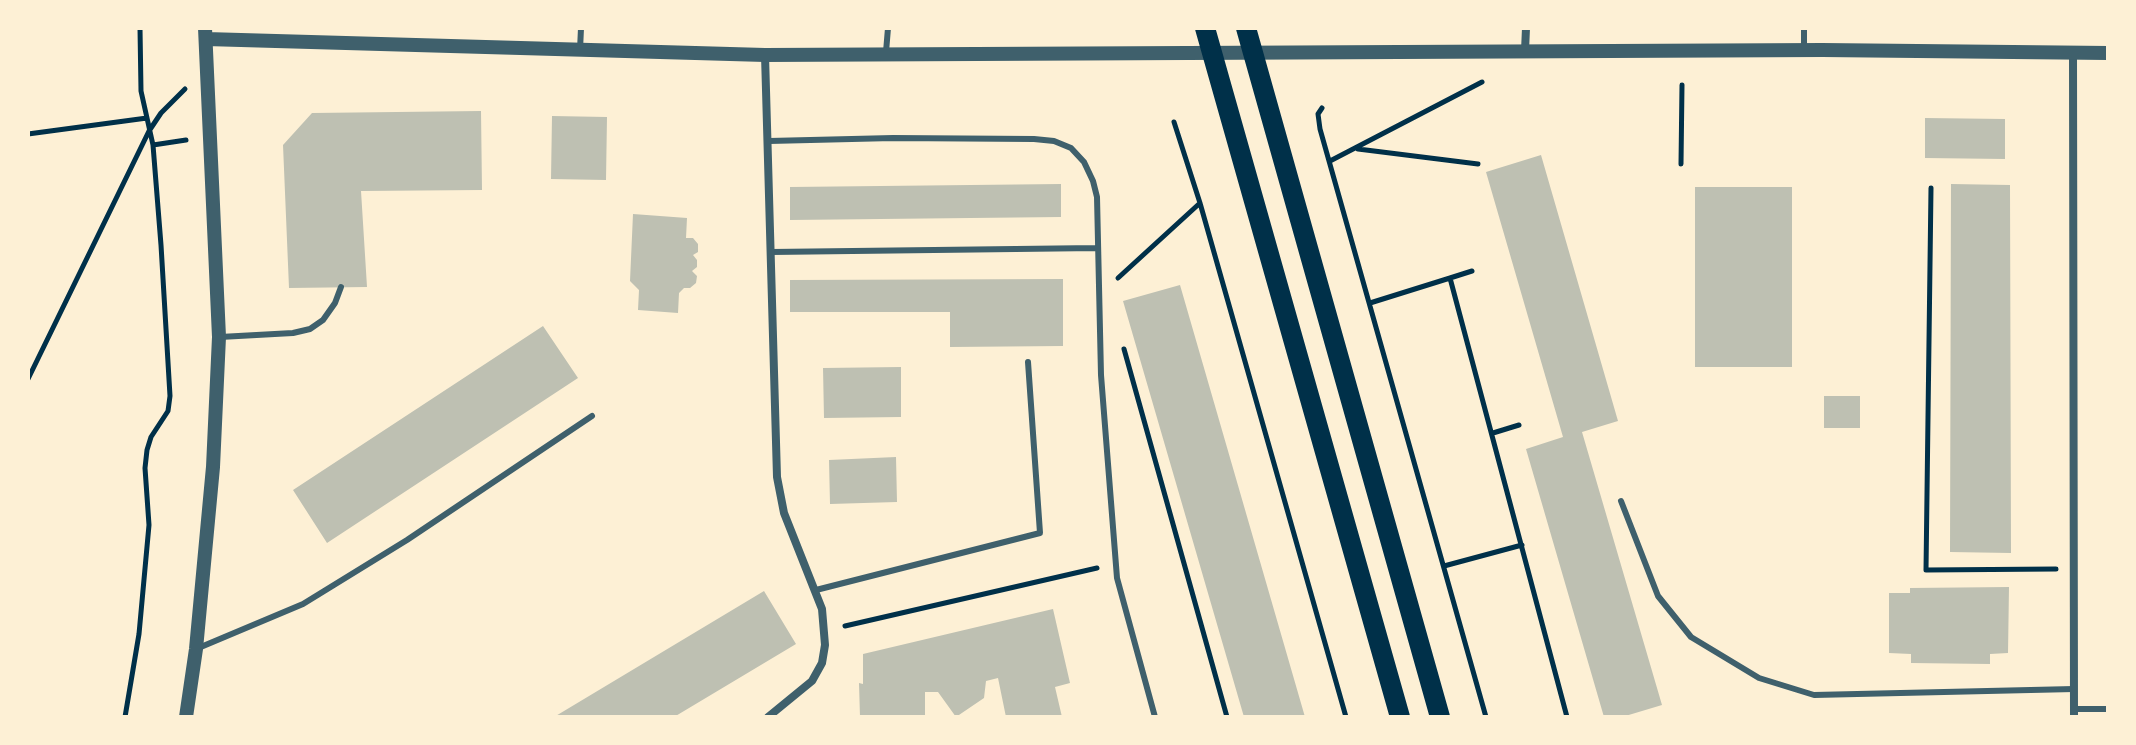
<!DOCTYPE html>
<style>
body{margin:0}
#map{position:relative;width:2136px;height:745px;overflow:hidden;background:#fdf0d5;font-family:"Sofia Sans Condensed",sans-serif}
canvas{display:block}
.frame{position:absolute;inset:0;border:30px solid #fdf0d5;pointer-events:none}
</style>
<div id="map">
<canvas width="2136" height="745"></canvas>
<div class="frame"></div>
</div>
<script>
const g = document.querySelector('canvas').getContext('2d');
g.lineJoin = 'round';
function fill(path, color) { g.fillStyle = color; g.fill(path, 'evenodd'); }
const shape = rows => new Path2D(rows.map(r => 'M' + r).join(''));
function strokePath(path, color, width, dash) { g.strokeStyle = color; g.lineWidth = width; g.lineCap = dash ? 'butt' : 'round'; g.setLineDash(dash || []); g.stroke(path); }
fill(shape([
 [481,111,482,190,361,191,367,287,289,288,283,145,312,113],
 [552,116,607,117,606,180,551,179],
 [1925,118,2005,119,2005,159,1925,158],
 [1541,155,1618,421,1582,432,1662,705,1622,717,1604,717,1526,449,1563,437,1486,172],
 [1061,184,1061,217,790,220,790,187],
 [1951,184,2010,185,2011,553,1950,552],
 [1695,187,1792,187,1792,367,1695,367],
 [633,214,687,218,686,238,693,238,698,244,698,252,693,255,697,260,697,267,692,271,697,276,696,283,690,288,684,288,679,293,678,313,638,310,639,290,630,281],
 [1063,279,1063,346,950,347,950,312,790,312,790,280],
 [1180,285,1305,717,1244,717,1123,301],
 [543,326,578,378,327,543,293,490],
 [901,367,901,417,824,418,823,368],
 [1824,396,1860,396,1860,428,1824,428],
 [896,457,897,502,830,504,829,460],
 [2009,587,2008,653,1990,654,1990,664,1911,663,1911,654,1889,653,1889,593,1910,593,1910,588],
 [764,591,796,644,674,717,554,717],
 [1053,609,1070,683,1055,687,1062,717,1006,717,998,678,986,681,984,698,956,717,938,692,925,692,925,717,860,717,859,683,863,684,863,654]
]), '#bec0b2');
strokePath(shape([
 [1322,108,1318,114,1320,129,1486,717],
 [1174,122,1200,203,1346,717],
 [28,134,147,118],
 [153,145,186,140],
 [1358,149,1478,164],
 [1330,161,1482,82],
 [1681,164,1682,85],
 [1931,188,1926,570,2056,569],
 [1118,278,1200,203],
 [1450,278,1472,271],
 [1370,303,1450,278,1567,717],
 [1124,349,1227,717],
 [28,379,149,131,161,113,185,89],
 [1493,433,1519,425],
 [1444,566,1522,545],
 [845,626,1097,568],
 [125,717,139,634,149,525,145,468,147,450,151,437,168,411,170,396,161,245,153,145,141,91,140,28]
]), '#003049', 5);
strokePath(shape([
 [1804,28,1804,48],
 [580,50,581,28],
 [886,52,888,28],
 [769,141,893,138,1034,139,1054,141,1071,148,1084,162,1093,181,1097,197,1101,375,1117,578,1155,717],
 [771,252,1097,248],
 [220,337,293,333,310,329,323,320,335,303,341,287],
 [1621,501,1658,596,1691,637,1759,678,1814,695,2074,689],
 [816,590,1040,533,1028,362],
 [196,649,303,604,407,540,592,416],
 [2074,709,2108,709]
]), '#3f606c', 6);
strokePath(shape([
 [1525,51,1526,28],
 [2073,53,2074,717],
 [765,55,777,477,784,513,822,609,825,645,822,663,812,681,768,717]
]), '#3f606c', 8);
strokePath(shape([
 [206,39,765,55,1822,50,2108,53],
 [186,717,196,649,213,467,219,337,205,28]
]), '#3f606c', 14);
strokePath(shape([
 [1205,28,1400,717],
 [1246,28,1440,717]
]), '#003049', 20);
</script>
